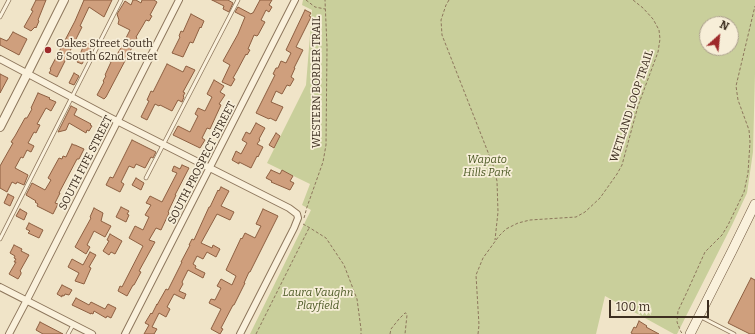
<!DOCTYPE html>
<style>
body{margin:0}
#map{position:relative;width:755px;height:334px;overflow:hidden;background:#f0e4c8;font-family:Bitter,serif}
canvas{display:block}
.north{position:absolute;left:699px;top:16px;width:40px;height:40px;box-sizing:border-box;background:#f7eed8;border:1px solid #ada18e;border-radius:50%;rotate:27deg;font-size:11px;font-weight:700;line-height:16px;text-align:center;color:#3d2e20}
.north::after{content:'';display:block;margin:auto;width:14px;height:18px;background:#9e2a2b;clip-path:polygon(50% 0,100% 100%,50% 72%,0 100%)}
.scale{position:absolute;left:609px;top:300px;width:100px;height:18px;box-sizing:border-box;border:2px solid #3d2e20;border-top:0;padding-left:5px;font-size:12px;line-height:14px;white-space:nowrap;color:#3d2e20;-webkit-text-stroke:3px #f7eed8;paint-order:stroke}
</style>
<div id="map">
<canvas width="755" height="334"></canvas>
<div class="north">N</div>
<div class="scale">100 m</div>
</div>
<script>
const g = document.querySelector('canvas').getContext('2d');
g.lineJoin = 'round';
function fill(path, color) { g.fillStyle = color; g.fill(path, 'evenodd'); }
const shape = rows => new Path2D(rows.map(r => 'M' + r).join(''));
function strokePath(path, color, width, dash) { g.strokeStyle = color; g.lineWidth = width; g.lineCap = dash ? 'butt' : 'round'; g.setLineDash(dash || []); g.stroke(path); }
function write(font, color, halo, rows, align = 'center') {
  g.font = font + ' Bitter,serif'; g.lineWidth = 3.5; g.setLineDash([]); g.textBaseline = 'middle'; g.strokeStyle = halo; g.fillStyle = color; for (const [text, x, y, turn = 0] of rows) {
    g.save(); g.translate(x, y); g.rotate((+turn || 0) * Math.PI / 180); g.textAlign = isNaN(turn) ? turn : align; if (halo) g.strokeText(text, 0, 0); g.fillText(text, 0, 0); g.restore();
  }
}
fill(shape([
 [303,0,755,0,755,73,753,152,747,193,732,225,677,334,674,334,605,296,596,334,250,334,311,210,302,205,310,184,267,163,306,85,312,10,302,5],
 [707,24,731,24,731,48,707,48]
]), '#c9cf9b');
const building = shape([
 [36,0,46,0,38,20,39,21,36,28,35,27,31,31,24,27,33,11,31,10,36,0],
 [84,0,112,0,104,17,89,7,80,26,82,27,57,77,49,73,51,70,50,69,75,21,84,0],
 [133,0,136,0,141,3,142,0,154,0,157,2,150,15,152,16,149,21,146,20,142,27,136,37,137,38,106,97,104,99,97,95,104,82,103,81,106,76,105,75,111,62,101,56,104,52,115,58,122,46,130,30,118,24,119,20,117,14,125,1,131,5,133,0],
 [212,0,228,0,233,3,229,12,223,9,224,6,212,0],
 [260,0,272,0,269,5,272,7,269,12,266,10,261,20,265,22,258,35,257,36,254,35,248,49,250,50,247,55,246,54,237,71,233,78,235,79,231,86,222,82,230,65,223,61,238,34,245,17,235,12,238,7,251,14,252,13,253,13,260,0],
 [305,10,311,13,309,16,311,17,296,47,303,50,294,68,295,68,291,77,294,79,290,86,287,85,282,94,276,91,271,102,283,107,276,121,270,118,269,119,256,113,275,75,273,74,276,68,278,68,281,61,286,63,291,53,286,50,305,10],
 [191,14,204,21,201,28,200,27,193,43,190,42,183,57,172,53,180,37,179,36,181,31,183,32,191,14],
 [13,32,27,39,19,55,0,45,0,38,7,41,7,40,8,40,13,32],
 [85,42,92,46,82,64,77,62,85,42],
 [167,64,183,72,186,66,195,70,183,92,185,93,183,96,184,97,182,102,178,100,172,111,160,105,159,106,155,104,147,120,141,117,149,101,147,100,151,91,153,92,167,64],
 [74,73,79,76,74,85,69,83,74,73],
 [0,74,8,78,0,93,0,74],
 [214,80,224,86,220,92,225,95,219,104,221,105,210,129,207,128,202,138,205,140,200,148,173,135,178,126,190,132,198,116,195,114,198,108,205,111,212,97,207,94,214,80],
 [38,93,50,98,49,99,56,102,51,111,46,108,37,124,40,125,36,133,34,132,28,143,34,146,31,152,27,150,23,158,21,157,15,168,28,175,24,185,17,182,16,184,12,182,7,192,0,188,0,166,13,143,11,142,15,136,25,118,27,118,32,109,31,108,38,93],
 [71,106,77,109,74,115,91,124,90,125,92,126,89,131,87,130,86,133,69,123,66,130,58,132,71,106],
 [256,123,265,128,259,139,260,140,257,144,263,147,258,157,257,156,251,168,239,162,239,164,232,160,236,151,241,154,247,143,242,140,246,132,250,134,256,123],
 [276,133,280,136,274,148,269,145,276,133],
 [132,140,156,152,153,158,151,157,145,168,136,164,134,168,129,166,121,182,124,184,120,192,106,185,110,177,113,178,132,140],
 [72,144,74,145,75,145,84,149,79,159,77,159,59,193,60,193,55,203,58,204,53,214,37,206,38,204,35,202,36,201,26,195,32,183,45,190,51,180,48,178,59,158,62,159,63,156,66,157,72,144],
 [182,165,189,168,175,195,176,195,168,212,169,213,161,230,156,228,149,240,155,242,139,271,141,272,134,285,133,285,127,296,118,291,120,286,122,287,143,246,129,238,135,226,143,230,149,217,145,215,151,205,146,203,150,196,162,202,177,173,172,171,174,166,180,169,182,165],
 [271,170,280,174,282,170,293,176,290,181,294,183,290,190,271,182,272,181,266,178,271,170],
 [136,178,144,183,141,190,132,185,136,178],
 [221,187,229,191,221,206,234,212,230,220,217,214,201,243,212,248,213,245,220,249,216,257,207,252,203,259,197,256,193,264,196,266,195,268,205,273,203,278,188,270,182,282,183,284,179,291,186,294,184,299,174,294,167,307,170,309,166,317,159,313,152,327,157,329,154,334,144,334,149,325,145,323,151,313,152,314,157,304,157,305,166,289,168,290,182,262,181,262,190,245,189,245,192,239,194,240,209,207,210,207,218,190,219,191,221,187],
 [8,194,14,197,10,206,4,203,8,194],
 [121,207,129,211,127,214,129,215,126,222,116,217,121,207],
 [94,208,103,213,101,221,111,226,105,237,94,231,87,245,90,247,86,254,75,247,91,218,90,217,94,208],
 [20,209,27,213,24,220,16,216,20,209],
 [263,209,278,216,250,272,249,272,244,283,245,283,234,305,233,305,221,328,223,329,220,334,211,329,221,309,209,303,211,299,215,300,221,288,217,286,221,279,232,285,236,276,226,270,241,238,242,239,245,233,255,238,261,226,256,224,263,209],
 [29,223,43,230,39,238,28,233,30,231,26,229,29,223],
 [110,234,122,241,115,254,111,252,109,255,103,251,109,241,107,240,110,234],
 [14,245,22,249,21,251,29,255,20,271,21,272,21,274,18,279,9,274,16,262,14,262,16,259,14,258,15,256,10,253,14,245],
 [90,252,96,255,89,267,91,268,84,284,75,281,79,273,68,267,72,259,83,265,90,252],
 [751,278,755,280,755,334,750,334,728,323,751,278],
 [62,285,72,290,69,295,65,294,64,296,62,295,62,297,57,294,62,285],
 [76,298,89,305,91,302,105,309,108,304,116,308,111,318,107,316,106,318,94,311,93,314,91,313,91,314,72,305,76,298],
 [639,321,647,326,646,327,659,334,633,334,631,333,634,327,636,328,639,321],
 [40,322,63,334,43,334,36,330,40,322]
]);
fill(building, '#cf9f7d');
strokePath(building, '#8d5f41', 1);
const service = shape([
 [0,17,9,0],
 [146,178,238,0],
 [0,239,121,0],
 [701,317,734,334],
 [68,334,73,325]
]);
const minor = shape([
 [0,59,109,117,289,208,297,214,298,218,294,228,240,334],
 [0,287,92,334],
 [9,334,30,294,179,0],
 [125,334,295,0]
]);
const tertiary = shape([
 [0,127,27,74,64,0]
]);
const secondary = shape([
 [690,334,732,251,755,204]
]);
strokePath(service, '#8d765c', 4.5);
strokePath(minor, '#8d765c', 8);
strokePath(tertiary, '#8d765c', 10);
strokePath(secondary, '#6f573f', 10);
strokePath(shape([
 [306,0,315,7,325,9],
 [449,0,446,5,441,20,442,35,493,165,497,181,498,212,495,240],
 [304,218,307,207,323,162,326,145,327,47,325,0],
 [303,224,310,228,326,238,344,265,357,299,361,329,361,334],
 [682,333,681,332,677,322,678,311,687,292,705,252,722,235,728,225,744,192,748,173,750,142,749,130,738,100,736,86,755,6],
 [256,334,309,228],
 [390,334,391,329,399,319,405,313,406,313,407,315,405,334],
 [478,334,479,325,476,275,483,258,499,236,506,229,518,223,530,220,576,217,585,212,600,198,617,174,622,165,638,106,658,52,660,39,659,30,653,19,643,8,633,0]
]), '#8d765c', 1, [3, 2]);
strokePath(service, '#faf1dc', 3);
strokePath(minor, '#faf1dc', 6);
strokePath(tertiary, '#faf1dc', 8);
strokePath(secondary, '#faf1dc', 9);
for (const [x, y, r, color] of [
 [48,50,4,"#9e2a2b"]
]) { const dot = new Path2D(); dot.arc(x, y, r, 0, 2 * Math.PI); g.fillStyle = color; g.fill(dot); strokePath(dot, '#f7eed8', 1.5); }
write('11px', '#3d2e20', '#f7eed8', [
 ["Oakes Street South",56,44],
 ["& South 62nd Street",56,57]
], 'left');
write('11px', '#3d2e20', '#f7eed8', [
 ["WESTERN BORDER TRAIL",317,82,-90],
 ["WETLAND LOOP TRAIL",632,106,-72],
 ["SOUTH FIFE STREET",86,163,-63],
 ["SOUTH PROSPECT STREET",202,163,-63]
]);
write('italic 11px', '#4d5a26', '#f7eed8', [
 ["Wapato",487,160],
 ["Hills Park",487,173],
 ["Laura Vaughn",318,293],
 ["Playfield",318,306]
]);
</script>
